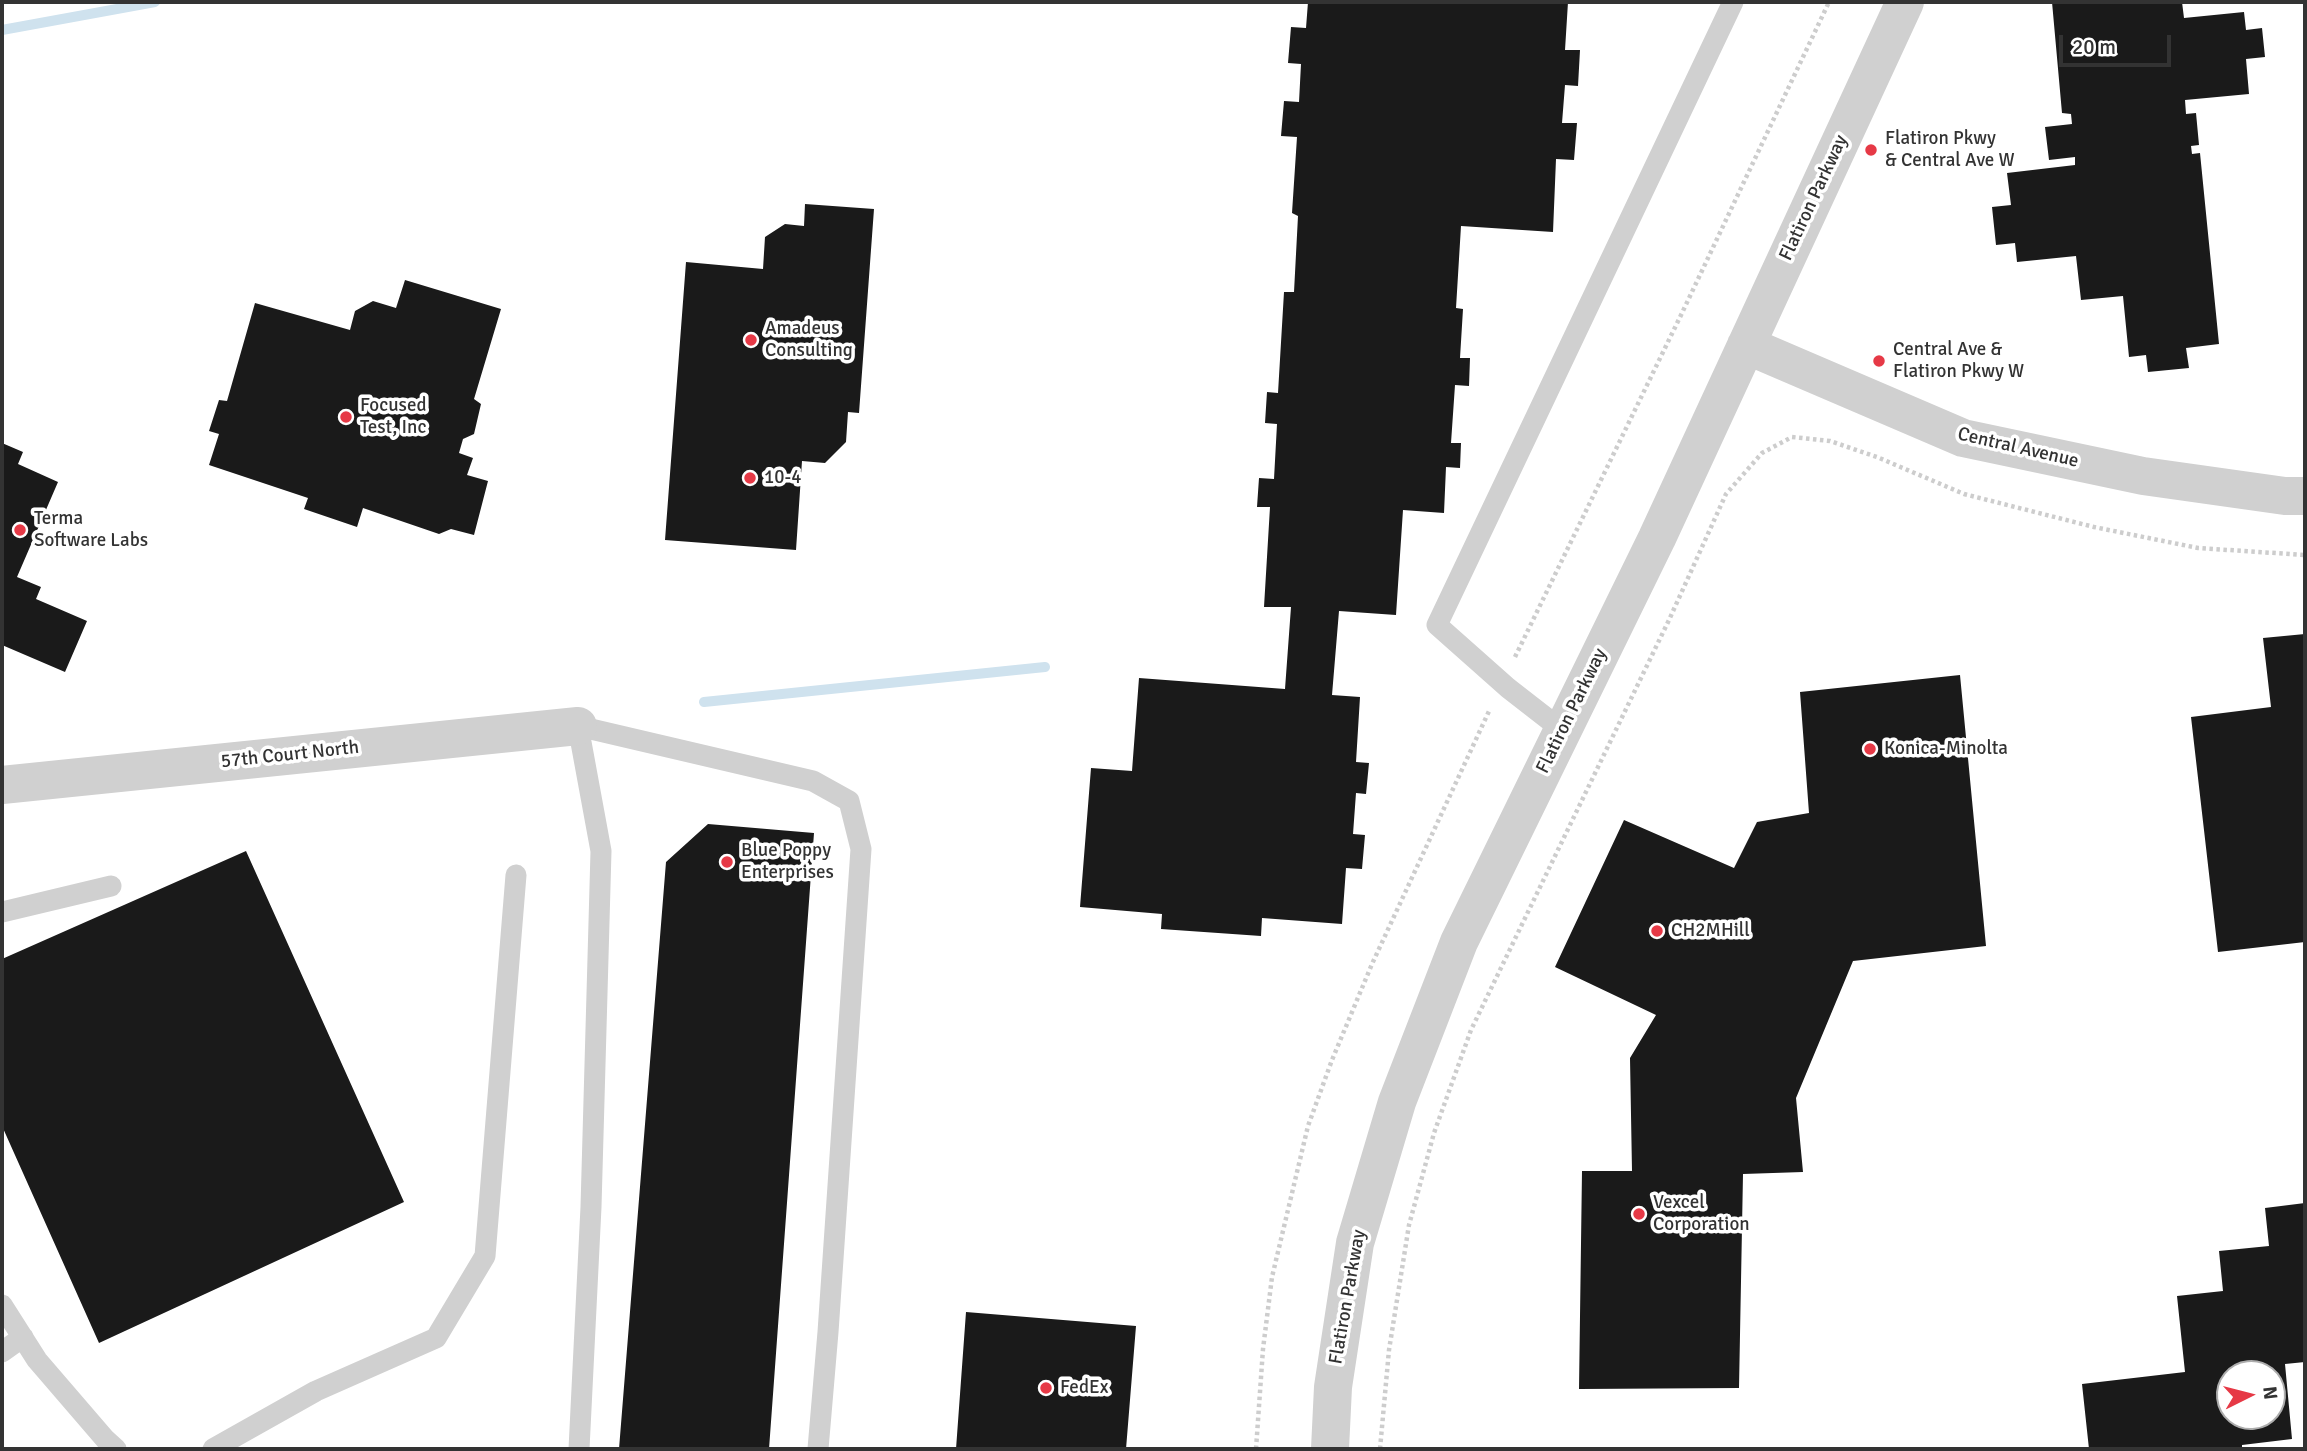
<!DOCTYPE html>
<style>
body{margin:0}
#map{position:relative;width:2307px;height:1451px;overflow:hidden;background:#fff;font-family:Signika,sans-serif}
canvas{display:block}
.frame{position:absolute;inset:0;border:4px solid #333;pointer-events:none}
.north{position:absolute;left:2216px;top:1360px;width:70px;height:70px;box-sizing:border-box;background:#fff;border:2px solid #adadad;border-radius:50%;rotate:84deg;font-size:19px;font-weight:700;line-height:28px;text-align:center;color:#333}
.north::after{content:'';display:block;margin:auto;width:24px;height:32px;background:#e63946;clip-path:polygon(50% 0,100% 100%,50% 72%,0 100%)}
.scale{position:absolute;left:2059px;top:35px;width:112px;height:32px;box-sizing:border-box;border:4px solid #333;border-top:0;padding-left:9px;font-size:21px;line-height:24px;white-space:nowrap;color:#333;-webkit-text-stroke:5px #fff;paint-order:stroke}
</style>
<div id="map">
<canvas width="2307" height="1451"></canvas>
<div class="frame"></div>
<div class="north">N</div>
<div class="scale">20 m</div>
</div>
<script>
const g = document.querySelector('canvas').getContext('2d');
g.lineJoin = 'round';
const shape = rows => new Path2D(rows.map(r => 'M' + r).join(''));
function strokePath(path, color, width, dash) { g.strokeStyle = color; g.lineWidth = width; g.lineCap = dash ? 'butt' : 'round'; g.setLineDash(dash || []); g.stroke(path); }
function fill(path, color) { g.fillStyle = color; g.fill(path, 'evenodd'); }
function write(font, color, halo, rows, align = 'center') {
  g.font = font + ' Signika,sans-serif'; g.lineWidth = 7; g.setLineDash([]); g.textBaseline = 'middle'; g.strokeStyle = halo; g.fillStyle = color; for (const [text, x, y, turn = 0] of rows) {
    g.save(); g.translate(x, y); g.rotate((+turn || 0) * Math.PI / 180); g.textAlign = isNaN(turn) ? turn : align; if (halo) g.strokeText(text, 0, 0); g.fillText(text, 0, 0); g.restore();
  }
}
strokePath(shape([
 [2,30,155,2],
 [704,702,1045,667]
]), '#cfe2ee', 10);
fill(shape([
 [1308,2,1568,2,1565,50,1580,50,1578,86,1565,85,1562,123,1577,123,1574,160,1556,159,1553,232,1461,226,1456,308,1463,309,1460,358,1470,358,1469,386,1455,385,1451,443,1461,443,1460,468,1446,467,1444,513,1403,510,1396,615,1339,611,1332,695,1360,697,1356,762,1369,763,1366,794,1356,793,1353,834,1365,835,1362,869,1346,868,1342,924,1262,918,1261,936,1161,929,1162,914,1080,907,1091,768,1132,771,1139,678,1285,689,1291,607,1264,607,1270,507,1257,507,1259,478,1274,479,1277,424,1265,423,1267,392,1278,393,1284,292,1294,292,1298,216,1292,213,1297,137,1281,136,1284,101,1299,102,1301,64,1288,63,1291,27,1306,28],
 [2052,2,2182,2,2184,18,2244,12,2246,30,2262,28,2265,57,2246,59,2249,94,2185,100,2186,114,2196,113,2199,145,2191,146,2192,154,2200,153,2219,344,2186,348,2189,368,2148,372,2146,355,2129,357,2123,296,2081,300,2076,256,2017,262,2015,243,1996,245,1992,207,2011,205,2007,173,2075,165,2075,157,2049,160,2045,127,2072,124,2071,114,2062,113],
 [805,204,874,209,859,413,848,412,846,442,825,463,802,461,796,550,665,540,686,262,763,269,765,237,785,224,804,226],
 [405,280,501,309,474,399,481,404,474,434,463,439,459,453,473,458,467,475,488,481,474,535,451,529,439,534,363,508,357,527,304,509,308,498,209,465,219,434,209,431,219,400,227,401,255,303,350,330,355,311,373,301,396,308],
 [2,443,23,452,18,464,58,482,17,577,41,587,36,599,87,621,65,672,2,645],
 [2305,634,2305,942,2218,952,2191,717,2271,707,2263,638],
 [1960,675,1986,946,1853,961,1796,1098,1803,1172,1743,1174,1739,1388,1579,1389,1582,1171,1632,1171,1630,1058,1656,1015,1555,967,1624,820,1734,868,1757,822,1809,813,1800,692],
 [708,824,814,833,769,1449,619,1449,666,862],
 [246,851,404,1202,99,1343,2,1126,2,959],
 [2305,1203,2305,1362,2285,1364,2292,1439,2242,1445,2242,1449,2089,1449,2082,1384,2185,1372,2177,1296,2223,1291,2219,1251,2269,1246,2265,1208],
 [2230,1374,2272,1374,2272,1416,2230,1416],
 [966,1312,1136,1326,1126,1449,956,1449]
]), '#1a1a1a');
strokePath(shape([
 [1515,657,1682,313,1829,2],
 [1256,1449,1263,1349,1272,1277,1308,1126,1332,1060,1372,964,1490,709],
 [1380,1449,1389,1350,1409,1225,1434,1133,1471,1030,1669,620,1726,494,1762,453,1792,437,1830,441,1877,457,1964,494,2094,527,2198,548,2305,555]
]), '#cdcdcd', 4.5, [3.5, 3.5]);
strokePath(shape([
 [1562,730,1508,688,1437,625,1733,2],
 [2,912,111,886],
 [2,1305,37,1360,105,1439,116,1449],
 [2,1352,23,1337],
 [213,1449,316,1391,436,1338,485,1256,516,875],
 [579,1449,591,1207,601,851,578,726,813,781,849,801,861,849,828,1332,818,1449]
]), '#d0d0d0', 21);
strokePath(shape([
 [1746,345,1963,438,2143,476,2285,496,2305,496],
 [2,785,578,726],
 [1330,1449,1333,1387,1355,1243,1397,1102,1459,942,1657,538,1905,2]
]), '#d0d0d0', 38);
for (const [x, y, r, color] of [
 [1871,150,7,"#e63946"],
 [751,340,7,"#e63946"],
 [1879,361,7,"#e63946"],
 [346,417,7,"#e63946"],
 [750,478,7,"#e63946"],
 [20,530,7,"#e63946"],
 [1870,749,7,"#e63946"],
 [727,862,7,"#e63946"],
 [1657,931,7,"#e63946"],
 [1639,1214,7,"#e63946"],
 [1046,1388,7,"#e63946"]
]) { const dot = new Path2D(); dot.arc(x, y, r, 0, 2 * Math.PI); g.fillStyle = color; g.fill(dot); strokePath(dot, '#fff', 2.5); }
write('19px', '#333', '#fff', [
 ["Flatiron Pkwy",1885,139],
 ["& Central Ave W",1885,161],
 ["Amadeus",765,329],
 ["Consulting",765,351],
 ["Central Ave &",1893,350],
 ["Flatiron Pkwy W",1893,372],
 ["Focused",360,406],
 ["Test, Inc",360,428],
 ["10-4",764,478],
 ["Terma",34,519],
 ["Software Labs",34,541],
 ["Konica-Minolta",1884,749],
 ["Blue Poppy",741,851],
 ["Enterprises",741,873],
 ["CH2MHill",1671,931],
 ["Vexcel",1653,1203],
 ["Corporation",1653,1225],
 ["FedEx",1060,1388]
], 'left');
write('19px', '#333', '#fff', [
 ["Flatiron Parkway",1814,198,-65],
 ["Central Avenue",2018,448,13],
 ["Flatiron Parkway",1572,711,-64],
 ["57th Court North",290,755,-6],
 ["Flatiron Parkway",1348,1297,-80]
]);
</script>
